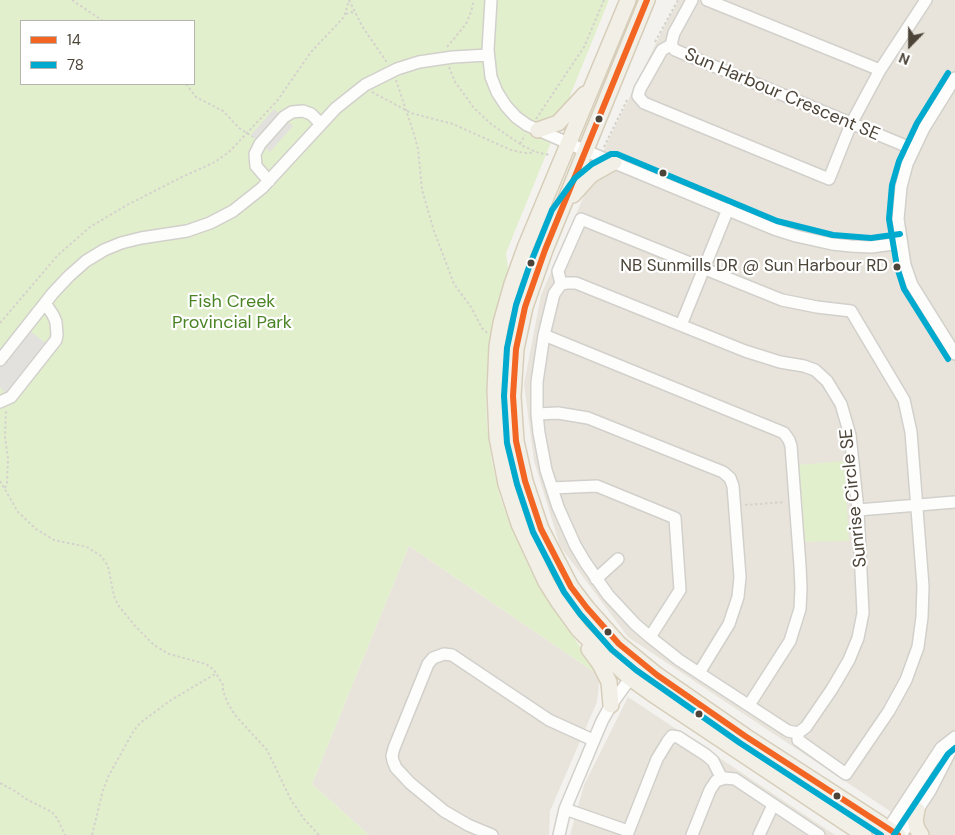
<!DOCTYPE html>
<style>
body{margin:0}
#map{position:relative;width:955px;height:835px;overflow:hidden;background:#f4f2ee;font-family:"DM Sans",sans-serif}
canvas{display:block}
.legend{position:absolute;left:20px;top:20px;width:175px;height:65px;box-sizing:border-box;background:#fff;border:1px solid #b7b4af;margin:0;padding:6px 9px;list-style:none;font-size:15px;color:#4c4438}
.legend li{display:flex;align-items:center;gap:10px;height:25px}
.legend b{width:25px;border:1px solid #b7b4af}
.north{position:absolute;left:885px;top:20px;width:50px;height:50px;-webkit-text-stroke:4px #fff;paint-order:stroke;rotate:202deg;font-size:14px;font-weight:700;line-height:20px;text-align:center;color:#4c4438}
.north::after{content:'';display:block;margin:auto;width:18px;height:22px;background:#4c4438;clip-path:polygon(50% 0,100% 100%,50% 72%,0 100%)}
</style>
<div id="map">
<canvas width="955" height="835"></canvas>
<ul class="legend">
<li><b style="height:6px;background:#f26522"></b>14</li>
<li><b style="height:6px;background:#00a9ce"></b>78</li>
</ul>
<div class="north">N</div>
</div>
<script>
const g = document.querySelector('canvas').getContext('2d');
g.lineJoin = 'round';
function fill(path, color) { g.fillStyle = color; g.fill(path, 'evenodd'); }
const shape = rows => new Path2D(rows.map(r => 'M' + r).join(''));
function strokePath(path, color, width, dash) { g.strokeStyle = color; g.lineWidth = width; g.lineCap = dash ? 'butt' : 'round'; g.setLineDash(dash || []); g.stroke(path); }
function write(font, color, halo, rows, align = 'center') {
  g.font = font + ' "DM Sans",sans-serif'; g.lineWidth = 4.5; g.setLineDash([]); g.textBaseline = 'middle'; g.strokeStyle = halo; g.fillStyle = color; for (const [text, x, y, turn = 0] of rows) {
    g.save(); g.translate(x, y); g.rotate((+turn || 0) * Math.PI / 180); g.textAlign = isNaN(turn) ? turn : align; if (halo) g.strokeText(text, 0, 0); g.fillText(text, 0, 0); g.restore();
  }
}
fill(shape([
 [679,0,955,0,955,835,926,835,628,637,560,546,534,461,524,384,541,295,607,143,669,17],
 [409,546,600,676,597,702,550,811,549,835,369,835,312,784],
 [628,697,835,835,570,835,584,785]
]), '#e8e4db');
fill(shape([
 [0,0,609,0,506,253,508,269,494,320,488,357,486,392,487,427,492,462,500,497,512,529,530,569,553,607,600,676,409,546,312,784,369,835,0,835],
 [21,21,194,21,194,84,21,84],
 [844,461,849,541,805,542,797,465]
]), '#e2efcd');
fill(shape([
 [274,109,293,126,270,152,251,135],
 [30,331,47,344,7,394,0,387,0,353]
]), '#e3e1dd');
const minor = shape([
 [491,0,488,50,491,77,497,92,506,106,516,117,527,125,586,151,774,229,796,236,832,244,851,246,871,247,901,243],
 [692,0,674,33,671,45,675,50,913,149],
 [707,0,880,70],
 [671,45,662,50,640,89,638,96,644,103,829,179,851,124,880,70,926,0],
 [955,78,924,128,907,164,901,187,898,219,905,265,912,285,955,354],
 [269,181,256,166,255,154,260,144,284,117,292,112,303,111,311,114,321,124],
 [567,283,576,283,745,351,780,362,804,366,815,370,827,381,841,404,850,435,858,510,863,613,858,638,849,660,832,689,806,727,798,733,788,731,679,660,650,637,635,624,608,595,585,562,575,545,558,507,546,470,539,433,537,414,537,382,544,335,554,294,561,284,567,283],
 [561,284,558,271,581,219,782,300,817,307,851,311,904,400,911,432,923,586,922,617,918,647,906,680,889,711,846,774,798,740,798,733],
 [681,325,728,209],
 [544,335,777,430,784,433,789,440,791,446,800,566,801,588,800,609,790,641,749,705],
 [0,360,53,293,69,276,86,261,104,250,121,243,141,238,187,231,210,223,233,211,262,188,336,108,365,85,397,69,419,62,453,57,488,55],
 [0,402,11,397,56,340,57,335,56,322,53,315,45,303],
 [537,414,558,413,588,418,723,472,730,478,733,486,740,577,738,597,729,624,699,673],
 [552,488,597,486,675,518,680,590,650,637],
 [858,510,955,502],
 [596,579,618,559],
 [565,809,628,831],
 [492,835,468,825,444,811,410,783,396,768,393,761,392,756,394,748,428,664,433,658,444,654,452,655,549,720,593,740],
 [559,835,565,809,602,721,611,705,641,663],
 [627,835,657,759,668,741,672,736,678,737,706,755,713,761,722,779],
 [692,835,710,790,716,781,725,778,735,779,819,835],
 [759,835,773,805],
 [884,835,941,748,955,737],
 [901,835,930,791,951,750,955,740]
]);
const major = shape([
 [628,0,525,248,512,284,501,323,497,346,495,391,497,437,506,484,519,524,546,582,558,601,579,630,596,647,630,678,651,693,864,835],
 [647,0,545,250,525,307,516,349,513,396,516,441,525,481,541,529,571,587,587,608,619,644,657,675,745,736,898,835],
 [538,130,558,123,585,94],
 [573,195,591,175,614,162],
 [589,649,600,664,609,682,611,705],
 [917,810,915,820,917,829,921,835]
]);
strokePath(minor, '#d2d0cb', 14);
strokePath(major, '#d7ceba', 18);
strokePath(shape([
 [72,0,103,21],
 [349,0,362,26,388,64],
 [346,14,351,12,356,14],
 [655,42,678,0],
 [447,47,466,24,471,12,474,0],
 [449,67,455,82,474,108,491,124,523,146,539,153,550,155],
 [396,80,414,134,418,149,422,190,434,231,454,284,471,307,482,328,487,333],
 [186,84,196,97,223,111,239,128,253,137],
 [372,92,411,113,453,124,511,150,524,153,533,153,534,151],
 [536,119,584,47,604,0],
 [520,144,525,135],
 [604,147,628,98],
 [0,323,58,255,90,227,127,205,182,177,215,162,229,152,277,101,311,52,344,17,349,0],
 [0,481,18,512,36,529,54,540,87,547,101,556,108,566,114,596,118,605,136,627,154,645,169,654,206,664,214,670,223,685,223,690,227,702,235,715,267,750,291,800,304,819,319,835],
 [5,488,7,484,8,458,5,437,6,409],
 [745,505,785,502],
 [0,783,15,791,26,799,52,812,57,818,65,835],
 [92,835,103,790,109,775,133,732,140,723,171,700,217,673]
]), '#d4d2cc', 2, [2.5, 2.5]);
strokePath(minor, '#fdfdfc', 11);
strokePath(major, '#f2efe6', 15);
strokePath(shape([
 [647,0,545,250,525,307,516,349,513,396,516,441,525,481,541,529,571,587,587,608,619,644,657,675,745,736,898,835]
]), '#f26522', 6);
strokePath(shape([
 [948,73,917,123,899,161,892,185,889,219,897,267,904,289,948,359],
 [881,835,740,743,636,670,612,650,580,614,564,592,533,532,517,484,507,443,504,396,507,348,516,305,529,267,552,210,575,178,592,164,611,154,617,154,777,221,833,235,871,238,900,234],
 [894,835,948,754,955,748]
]), '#00a9ce', 6);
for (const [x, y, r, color] of [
 [599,119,4.5,"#4c4438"],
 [663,173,4.5,"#4c4438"],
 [531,263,4.5,"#4c4438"],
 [897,267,4.5,"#4c4438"],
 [608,632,4.5,"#4c4438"],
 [699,714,4.5,"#4c4438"],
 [837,796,4.5,"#4c4438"]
]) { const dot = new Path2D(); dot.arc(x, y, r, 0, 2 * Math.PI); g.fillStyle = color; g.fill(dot); strokePath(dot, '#fff', 2); }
write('17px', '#4c4438', '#fff', [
 ["NB Sunmills DR @ Sun Harbour RD",888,267]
], 'right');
write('18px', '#4c4438', '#fff', [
 ["Sun Harbour Crescent SE",782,95,23],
 ["Sunrise Circle SE",854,498,-96]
]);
write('18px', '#4b8425', '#fff', [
 ["Fish Creek",232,302],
 ["Provincial Park",232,323]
]);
</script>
